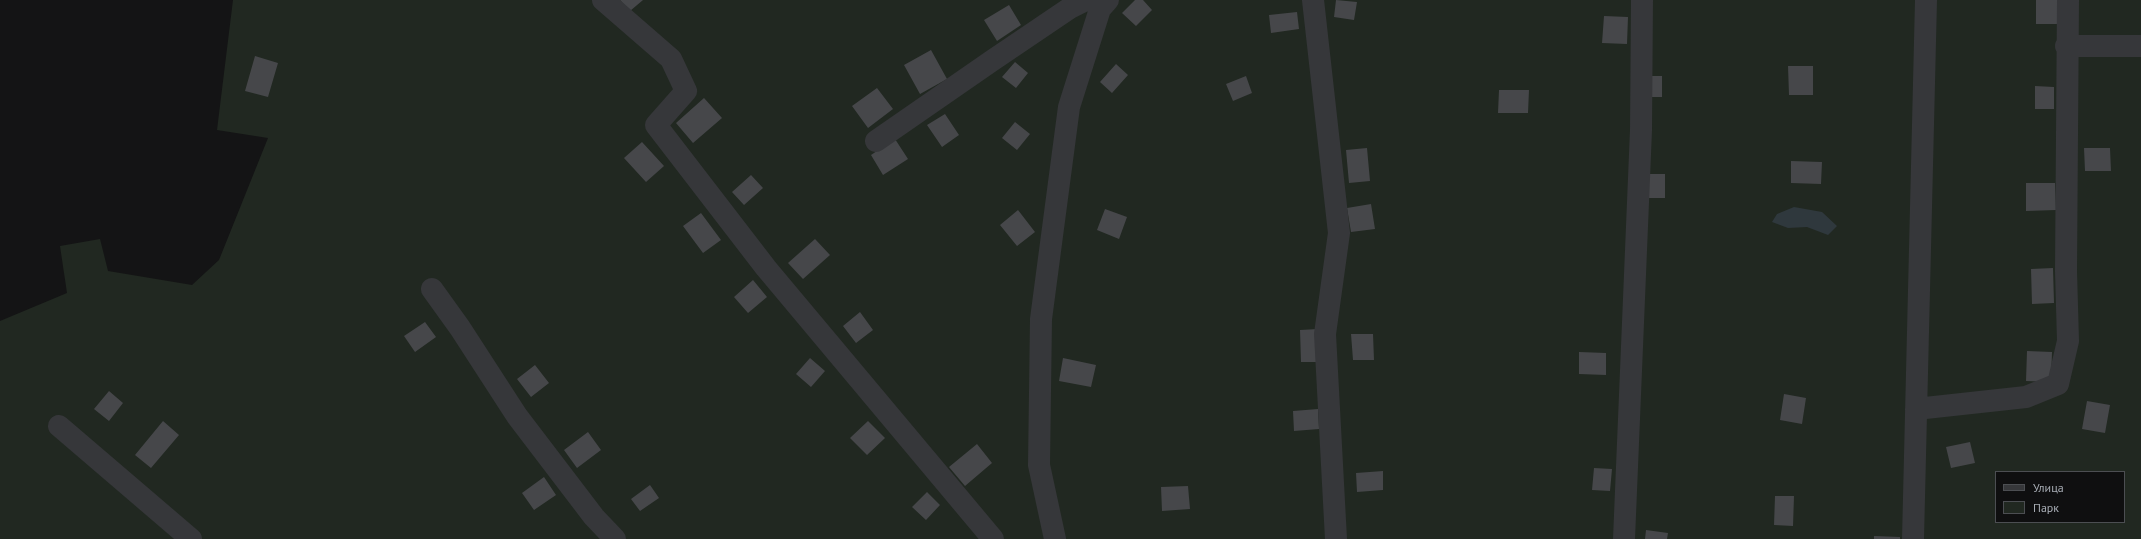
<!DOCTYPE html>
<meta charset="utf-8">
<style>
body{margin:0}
#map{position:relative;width:2141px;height:539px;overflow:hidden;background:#141415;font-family:"PT Sans",sans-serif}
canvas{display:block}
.legend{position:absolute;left:1995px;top:471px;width:130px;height:52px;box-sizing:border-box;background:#0f0f10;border:1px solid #4c4e52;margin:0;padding:5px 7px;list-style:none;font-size:12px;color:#a7acb4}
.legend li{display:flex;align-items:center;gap:8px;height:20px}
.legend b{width:20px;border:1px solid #4c4e52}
</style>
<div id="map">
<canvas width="2141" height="539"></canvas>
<ul class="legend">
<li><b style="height:5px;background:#36373a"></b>Улица</li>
<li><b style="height:11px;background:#212821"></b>Парк</li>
</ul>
</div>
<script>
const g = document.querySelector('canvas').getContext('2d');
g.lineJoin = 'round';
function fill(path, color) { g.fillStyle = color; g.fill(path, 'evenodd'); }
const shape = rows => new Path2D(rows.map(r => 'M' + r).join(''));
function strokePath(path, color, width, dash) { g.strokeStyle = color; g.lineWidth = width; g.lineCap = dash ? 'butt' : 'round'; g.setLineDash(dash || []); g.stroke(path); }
fill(shape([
 [233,0,2141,0,2141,539,0,539,0,321,67,293,60,246,100,239,108,271,192,285,219,260,268,138,217,130],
 [1996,472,2124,472,2124,522,1996,522]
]), '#212821');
fill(shape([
 [1794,207,1822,212,1837,226,1828,235,1807,227,1788,228,1772,222,1777,214]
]), '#2f383d');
fill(shape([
 [620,0,643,0,630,11],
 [1135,0,1143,0,1152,10,1136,26,1122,13],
 [1336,0,1357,2,1354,20,1334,17],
 [2036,0,2058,0,2058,24,2036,24],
 [1009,5,1021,25,997,41,984,20],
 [1297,12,1299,29,1271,33,1269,15],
 [1604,16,1628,17,1627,44,1602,43],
 [931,50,947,79,920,94,904,65],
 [255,56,278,63,268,97,245,91],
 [1015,62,1028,73,1016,88,1002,77],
 [1116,64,1128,75,1112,93,1100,82],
 [1788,66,1813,66,1813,95,1789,95],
 [1246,76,1252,93,1233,101,1226,84],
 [1648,76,1662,76,1662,97,1648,97],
 [2035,86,2054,87,2054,109,2035,109],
 [877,88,893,109,868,128,852,106],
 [1499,90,1529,90,1528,113,1498,113],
 [704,98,722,118,693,143,676,123],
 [945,114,959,135,942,147,927,125],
 [1015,122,1030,134,1017,150,1002,138],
 [895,139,908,159,883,175,871,155],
 [642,142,664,166,646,182,624,158],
 [1367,148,1370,181,1349,183,1346,150],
 [2084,148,2110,148,2111,171,2085,171],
 [1791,161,1822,162,1821,184,1791,183],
 [1647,174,1665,174,1665,198,1647,198],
 [751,175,763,188,744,205,732,192],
 [2026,183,2055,183,2056,210,2026,211],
 [1371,204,1375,229,1351,232,1347,208],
 [1105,209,1127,217,1119,239,1097,230],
 [1018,210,1035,232,1017,246,1000,225],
 [701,213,721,240,703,253,683,226],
 [815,239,830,255,803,279,788,263],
 [2053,268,2054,303,2032,304,2031,269],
 [753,280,767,297,748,313,734,297],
 [860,312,873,330,856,343,843,326],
 [425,322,436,337,415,352,404,336],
 [1318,329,1319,362,1301,362,1300,330],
 [1351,334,1373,334,1374,360,1353,360],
 [2027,351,2052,352,2051,382,2026,381],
 [1579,352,1606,353,1606,375,1579,374],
 [810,358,825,371,811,387,796,374],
 [1063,358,1096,365,1091,387,1059,381],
 [535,365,549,383,531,397,517,379],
 [109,391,123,403,109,421,94,409],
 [1784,394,1806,398,1802,424,1780,420],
 [2087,401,2110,405,2105,433,2082,429],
 [1318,409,1319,429,1294,431,1293,411],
 [163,421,179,435,151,468,135,455],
 [868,421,885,438,867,455,850,438],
 [588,432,601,450,577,468,564,450],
 [1970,442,1975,463,1951,468,1946,447],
 [977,444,992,463,965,486,949,467],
 [1594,468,1612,469,1610,491,1592,490],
 [1383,471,1383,490,1357,492,1356,473],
 [544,477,556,495,534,510,522,493],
 [650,485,659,498,640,511,631,499],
 [1188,486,1190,509,1162,511,1161,487],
 [927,492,940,505,926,520,912,507],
 [1775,496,1794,496,1793,526,1774,525],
 [1646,530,1668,533,1667,539,1645,539],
 [1874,536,1900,537,1900,539,1874,539]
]), '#46474a');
strokePath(shape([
 [603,0,671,59,686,91,656,125,766,268,993,539],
 [1313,0,1339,233,1325,334,1336,539],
 [2066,46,2141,46],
 [876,141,993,60,1070,8,1086,0],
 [432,289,460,328,517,416,594,517,615,539],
 [1916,409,2026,397,2058,384,2068,341,2066,271,2068,0],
 [59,426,191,539],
 [1055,539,1039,465,1041,319,1069,107,1100,9,1108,0],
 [1624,539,1641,130,1642,0],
 [1913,539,1926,0]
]), '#36373a', 22);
</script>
